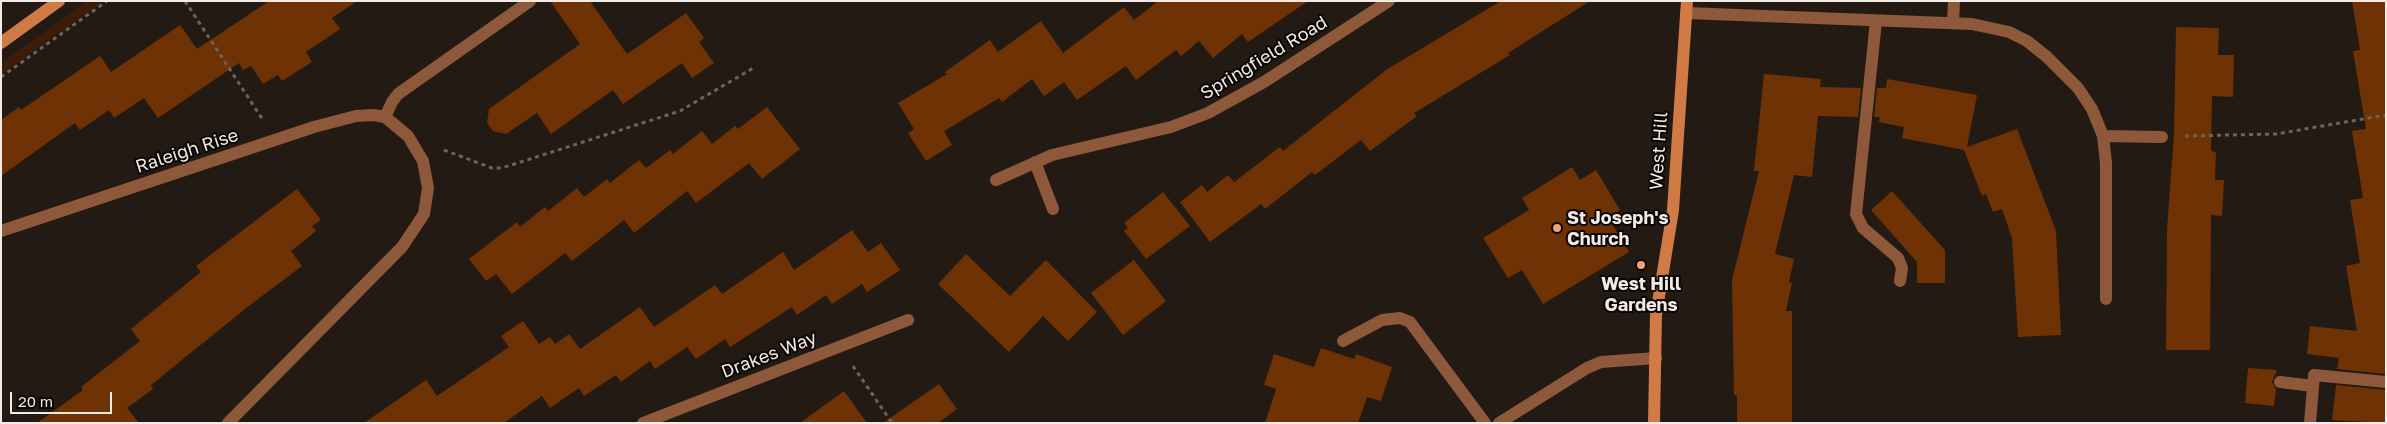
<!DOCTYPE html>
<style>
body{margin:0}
#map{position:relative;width:2387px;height:424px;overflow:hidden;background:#241a14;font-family:"Golos Text",sans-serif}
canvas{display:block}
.frame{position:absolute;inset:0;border:2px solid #f2eae6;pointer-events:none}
.scale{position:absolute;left:10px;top:392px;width:102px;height:22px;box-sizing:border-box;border:2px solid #f2eae6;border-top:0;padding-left:6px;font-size:15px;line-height:18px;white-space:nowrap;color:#f2eae6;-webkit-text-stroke:4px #0a0604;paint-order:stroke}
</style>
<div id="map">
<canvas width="2387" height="424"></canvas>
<div class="frame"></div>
<div class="scale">20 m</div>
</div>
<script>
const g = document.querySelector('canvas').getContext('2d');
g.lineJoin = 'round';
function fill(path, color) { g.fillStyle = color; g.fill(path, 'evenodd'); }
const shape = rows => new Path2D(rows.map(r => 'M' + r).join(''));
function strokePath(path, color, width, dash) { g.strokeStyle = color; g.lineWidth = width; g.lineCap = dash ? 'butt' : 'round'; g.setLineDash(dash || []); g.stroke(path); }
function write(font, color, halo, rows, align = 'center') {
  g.font = font + ' "Golos Text",sans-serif'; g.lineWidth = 4; g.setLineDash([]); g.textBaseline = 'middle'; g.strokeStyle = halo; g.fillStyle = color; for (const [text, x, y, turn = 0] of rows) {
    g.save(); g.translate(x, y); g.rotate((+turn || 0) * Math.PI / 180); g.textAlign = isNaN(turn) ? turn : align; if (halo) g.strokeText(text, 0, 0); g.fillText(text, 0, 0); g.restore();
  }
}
fill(shape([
 [87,1,104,1,1,74,1,63]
]), '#3d1d09');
fill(shape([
 [269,1,357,1,332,18,340,29,306,52,312,62,282,81,278,75,263,84,251,66,243,70,239,63,158,118,144,98,114,118,109,110,80,130,75,123,1,176,1,120,19,107,21,110,100,56,111,72,180,25,197,49],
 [550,1,590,1,627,54,686,13,704,38,699,42,714,63,692,78,682,63,623,104,613,90,551,134,537,113,506,134,493,131,487,123,489,109,580,44],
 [1158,1,1308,1,1248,42,1242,34,1213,58,1199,41,1181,56,1176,50,1136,80,1126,66,1077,100,1064,82,1044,96,1032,79,1002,102,999,98,944,131,952,145,926,161,908,133,914,129,898,103,947,74,945,72,990,40,998,52,1041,21,1063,53,1124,7,1134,20],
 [1501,1,1590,1,1508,53,1510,55,1414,113,1417,116,1370,151,1361,140,1315,175,1312,172,1265,209,1261,204,1210,242,1180,202,1202,185,1207,192,1228,175,1234,182,1280,147,1283,151,1386,70],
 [2352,1,2386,1,2386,374,2337,369,2339,358,2307,354,2310,326,2357,331,2346,266,2360,263,2350,200,2363,198,2352,131,2366,129,2353,51,2360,50],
 [2176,27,2219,28,2218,55,2234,55,2233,97,2212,96,2211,151,2216,152,2215,180,2224,180,2222,216,2211,215,2210,350,2166,350,2167,230,2174,134],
 [1764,74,1821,79,1820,87,1861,88,1858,117,1818,116,1812,177,1794,175,1775,254,1794,259,1789,282,1792,283,1786,311,1792,311,1792,423,1737,423,1737,395,1734,395,1732,280,1759,171,1754,171],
 [1887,79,1977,95,1967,147,2017,129,2056,231,2061,335,2018,337,2012,238,2002,209,1993,212,1986,194,1982,196,1964,150,1902,138,1904,127,1879,122,1880,117,1874,117,1877,88,1886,88],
 [767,107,800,149,762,179,749,163,696,203,687,191,634,233,624,220,572,261,565,253,512,294,496,274,486,281,469,259,517,222,520,227,545,207,548,211,577,188,584,197,607,179,610,183,639,160,646,168,670,150,673,154,702,131,712,144,735,126,738,129],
 [1572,167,1580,180,1596,170,1620,210,1608,217,1629,252,1543,304,1522,270,1508,278,1483,238,1529,210,1522,198],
 [297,189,321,220,312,226,316,231,291,251,302,266,250,305,151,385,153,389,127,408,139,423,37,423,83,390,81,387,140,341,131,329,201,272,196,266],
 [1892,191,1945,250,1945,283,1917,283,1917,262,1871,210],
 [1163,192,1190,226,1146,259,1124,231,1128,228,1124,223],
 [852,230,868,252,881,243,900,270,867,292,862,284,832,304,826,295,797,315,792,307,730,347,725,339,696,359,687,347,655,369,650,361,621,382,616,375,584,396,579,388,550,408,542,396,504,423,364,423,426,380,437,396,509,347,501,336,523,321,539,344,550,337,555,344,569,334,580,349,640,307,654,327,715,285,722,294,783,252,794,270],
 [966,254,1010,296,1046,260,1097,312,1068,341,1043,316,1009,352,938,284],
 [1134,260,1166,301,1123,335,1091,293],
 [1321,348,1354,359,1356,354,1392,367,1381,401,1367,397,1358,423,1265,423,1276,389,1264,385,1274,354,1314,367],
 [2248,368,2277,370,2272,382,2276,389,2274,406,2245,403],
 [939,384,957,409,938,423,883,423],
 [2336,385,2386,390,2386,423,2332,420],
 [844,391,867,423,800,423]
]), '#6f3204');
strokePath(shape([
 [185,1,263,120],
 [1,77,107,1],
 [2185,136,2276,134,2386,115],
 [444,150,492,168,502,168,680,111,755,67],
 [853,366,892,423]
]), '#6d635e', 3, [4, 4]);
strokePath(shape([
 [1876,21,1856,214,1863,228,1898,258,1902,268,1900,281],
 [1953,23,1954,1],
 [1343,341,1382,320,1400,318,1410,322,1485,423],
 [2280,382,2313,386],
 [2310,423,2314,375,2386,382]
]), '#8e593a', 12);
strokePath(shape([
 [1686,13,1972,24,2009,32,2027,41,2047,57,2078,88,2092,109,2103,136,2106,163,2106,299],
 [2103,136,2162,137],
 [1035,162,1053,209],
 [996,180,1052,155,1171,127,1208,113,1264,82,1389,1],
 [1,231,314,127,356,116,373,115,385,117,392,102,398,94,530,1],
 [228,423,402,247,424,214,428,188,423,161,408,136,385,117],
 [643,423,908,320],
 [1499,423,1587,368,1601,362,1656,358]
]), '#8e593a', 12);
strokePath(shape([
 [1,43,59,1],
 [1654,423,1656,315,1673,210,1687,1]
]), '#d07a46', 12);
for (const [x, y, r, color] of [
 [1557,228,5,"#efa377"],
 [1641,265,5,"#efa377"]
]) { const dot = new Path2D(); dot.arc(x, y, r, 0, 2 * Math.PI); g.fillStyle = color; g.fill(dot); strokePath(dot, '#0a0604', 2); }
write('18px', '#f2eae6', '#0a0604', [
 ["Springfield Road",1264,58,-31],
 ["Raleigh Rise",187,151,-18],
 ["West Hill",1659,151,-86],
 ["Drakes Way",769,355,-21]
]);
write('bold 18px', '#f2eae6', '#0a0604', [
 ["St Joseph's",1567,218],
 ["Church",1567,239],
 ["West Hill",1641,284,"center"],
 ["Gardens",1641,305,"center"]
], 'left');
</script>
